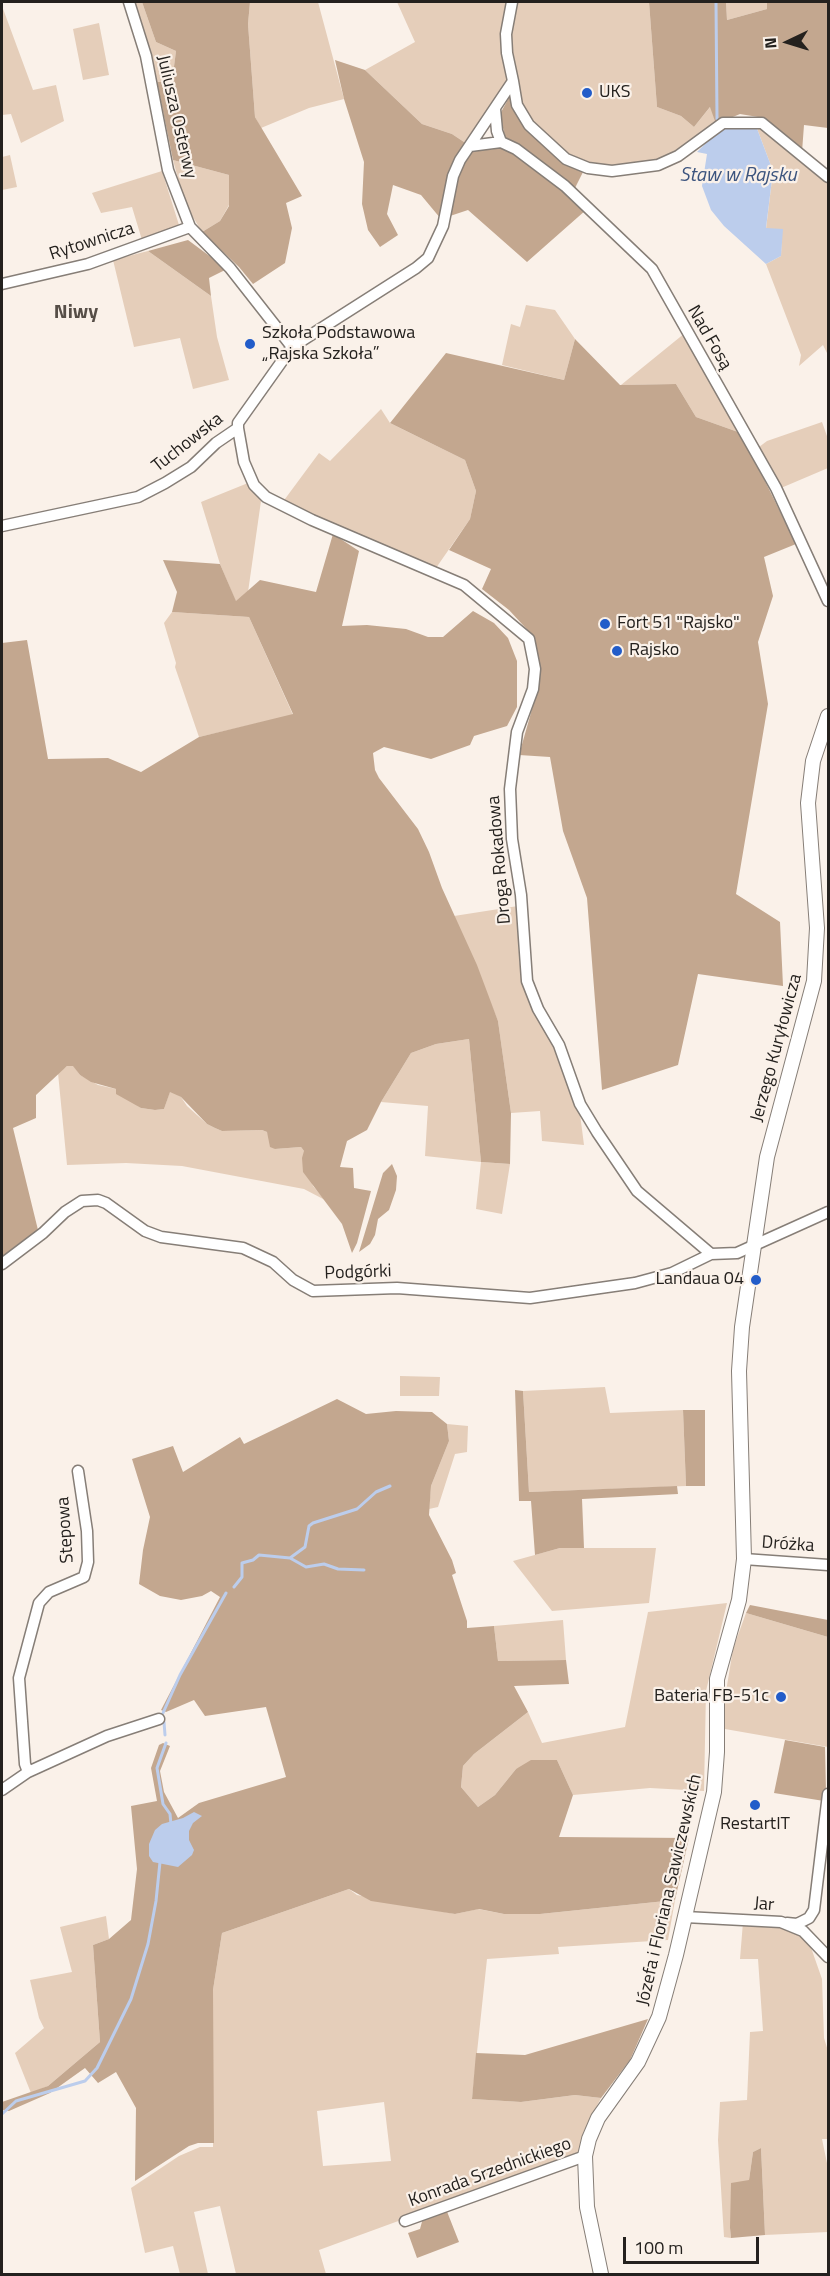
<!DOCTYPE html>
<meta charset="utf-8">
<style>
body{margin:0}
#map{position:relative;width:830px;height:2276px;overflow:hidden;background:#faf1e9;font-family:"Titillium Web",sans-serif}
canvas{display:block}
.frame{position:absolute;inset:0;border:3px solid #24211e;pointer-events:none}
.north{position:absolute;left:758px;top:12px;width:60px;height:60px;-webkit-text-stroke:4px #faf1e9;paint-order:stroke;rotate:266deg;font-size:16px;font-weight:700;line-height:24px;text-align:center;color:#24211e}
.north::after{content:'';display:block;margin:auto;width:21px;height:27px;background:#24211e;clip-path:polygon(50% 0,100% 100%,50% 72%,0 100%)}
.scale{position:absolute;left:623px;top:2237px;width:136px;height:27px;box-sizing:border-box;border:3px solid #24211e;border-top:0;padding-left:8px;font-size:18px;line-height:21px;white-space:nowrap;color:#24211e;-webkit-text-stroke:4px #faf1e9;paint-order:stroke}
</style>
<div id="map">
<canvas width="830" height="2276"></canvas>
<div class="frame"></div>
<div class="north">N</div>
<div class="scale">100 m</div>
</div>
<script>
const g = document.querySelector('canvas').getContext('2d');
g.lineJoin = 'round';
function fill(path, color) { g.fillStyle = color; g.fill(path, 'evenodd'); }
const shape = rows => new Path2D(rows.map(r => 'M' + r).join(''));
function strokePath(path, color, width, dash) { g.strokeStyle = color; g.lineWidth = width; g.lineCap = dash ? 'butt' : 'round'; g.setLineDash(dash || []); g.stroke(path); }
function write(font, color, halo, rows, align = 'center') {
  g.font = font + ' "Titillium Web",sans-serif'; g.lineWidth = 4.5; g.setLineDash([]); g.textBaseline = 'middle'; g.strokeStyle = halo; g.fillStyle = color; for (const [text, x, y, turn = 0] of rows) {
    g.save(); g.translate(x, y); g.rotate((+turn || 0) * Math.PI / 180); g.textAlign = isNaN(turn) ? turn : align; if (halo) g.strokeText(text, 0, 0); g.fillText(text, 0, 0); g.restore();
  }
}
fill(shape([
 [133,2,142,2,156,42,176,51,172,83,157,82],
 [250,2,318,2,344,99,309,108,261,128,255,117,248,24],
 [397,2,506,2,501,30,508,82,467,144,452,134,422,124,365,70,415,42],
 [516,2,649,2,657,107,681,116,694,127,711,106,716,124,673,155,658,162,611,168,589,165,571,158,531,121,520,103,510,45],
 [726,2,767,2,767,9,727,20],
 [2,6,33,90,56,85,64,121,21,143,11,114,2,115],
 [99,23,109,75,83,80,73,29],
 [756,126,764,129,828,181,828,355,823,345,799,366,801,355,766,264,781,256,782,229,766,229,773,171],
 [10,155,17,187,2,190,2,157],
 [173,160,229,175,229,205,220,221,202,232,185,204],
 [162,171,179,225,142,240,132,207,101,213,92,193],
 [148,251,211,296,217,337,229,380,193,389,180,338,134,347,113,260],
 [526,305,555,310,575,339,564,380,502,365,511,324,520,327],
 [685,333,738,432,696,417,676,384,621,385],
 [381,409,390,423,465,460,476,491,470,519,436,568,282,503,319,453,330,461],
 [822,422,828,439,828,468,781,488,759,447,767,441],
 [248,483,261,501,248,592,236,602,220,564,201,502],
 [172,612,249,617,293,715,199,737,175,667,176,663,164,623],
 [518,906,519,960,527,995,554,1045,574,1104,580,1114,584,1145,542,1141,540,1111,511,1113,498,1021,454,916],
 [469,1039,481,1162,510,1164,502,1214,476,1209,481,1162,425,1156,428,1106,381,1102,411,1053,436,1044],
 [73,1065,80,1075,98,1085,116,1089,141,1108,155,1110,164,1109,170,1091,181,1097,187,1106,207,1124,215,1128,222,1131,262,1130,267,1132,275,1149,301,1147,304,1151,313,1186,325,1200,304,1189,182,1166,126,1163,67,1165,58,1073,67,1066],
 [400,1376,440,1377,439,1396,400,1396],
 [605,1387,610,1413,683,1410,686,1486,529,1492,523,1391],
 [447,1424,468,1426,467,1452,455,1454,438,1507,429,1509,431,1486,449,1441],
 [560,1548,656,1548,649,1603,552,1611,513,1561],
 [727,1603,706,1691,704,1791,650,1788,573,1795,557,1760,516,1769,495,1795,478,1807,461,1787,463,1766,474,1754,528,1712,542,1743,625,1727,648,1612],
 [746,1613,828,1637,828,1747,725,1729,724,1704,733,1649],
 [563,1620,566,1660,498,1661,494,1626],
 [349,1889,357,1895,455,1914,478,1909,504,1914,540,1914,675,1900,668,1940,558,1947,559,1954,487,1959,472,2099,521,2102,575,2095,601,2098,583,2133,579,2155,319,2250,326,2274,236,2274,220,2206,194,2212,208,2274,180,2274,173,2246,145,2253,131,2188,179,2156,200,2147,213,2147,213,1990,222,1933],
 [384,2102,391,2161,323,2166,317,2111],
 [106,1916,109,1939,93,1945,100,2042,48,2086,31,2093,15,2053,44,2028,39,2018,30,1980,72,1972,60,1927],
 [743,1922,773,1924,808,1939,822,1979,824,2038,828,2051,828,2139,822,2139,828,2168,828,2232,765,2235,761,2148,753,2152,749,2180,730,2228,731,2238,724,2237,718,2140,720,2102,747,2100,750,2032,763,2031,758,1959,740,1959]
]), '#e5ceba');
fill(shape([
 [142,2,250,2,248,24,255,117,302,196,286,203,292,228,285,263,253,284,239,267,202,232,220,221,229,206,229,175,173,160,157,82,172,82,176,51,156,42],
 [649,2,726,2,727,20,767,9,767,2,828,2,828,128,804,125,802,152,764,118,740,114,716,124,710,107,694,127,681,116,657,107],
 [335,60,365,70,422,124,452,134,467,144,469,151,508,148,522,155,586,210,527,262,468,210,441,219,421,195,393,185,387,214,398,235,380,247,368,230,362,204,364,162,344,99],
 [511,94,547,147,583,172,573,192,505,137,500,114],
 [188,240,227,269,209,278,211,296,148,251],
 [575,339,620,385,676,384,696,417,738,432,763,477,796,544,764,557,773,596,758,642,768,704,736,894,780,922,783,986,698,974,678,1065,602,1090,587,898,563,831,550,757,519,755,540,681,535,638,509,610,482,589,491,569,449,550,470,519,476,491,465,460,390,423,446,353,564,380],
 [333,534,359,551,342,626,367,625,406,629,428,637,443,637,473,611,494,623,508,638,517,661,517,707,507,726,474,736,470,745,431,759,384,747,373,753,375,770,379,778,418,829,429,852,442,888,477,965,498,1021,511,1113,510,1164,481,1162,469,1039,436,1044,411,1053,381,1102,367,1130,347,1141,340,1167,353,1168,354,1188,371,1191,357,1243,352,1253,342,1224,303,1172,302,1158,304,1151,301,1147,275,1149,270,1147,267,1132,262,1130,222,1131,215,1128,207,1124,181,1097,170,1092,164,1109,155,1110,141,1108,116,1094,116,1089,91,1082,80,1075,73,1066,67,1066,36,1095,36,1118,13,1128,38,1230,2,1258,2,643,27,640,48,759,108,758,141,772,199,737,293,714,249,617,172,612,177,592,163,560,220,564,236,601,260,580,316,592],
 [392,1164,397,1176,396,1190,389,1210,378,1219,375,1235,370,1244,359,1252,383,1173],
 [515,1390,523,1391,529,1492,677,1486,678,1494,582,1499,584,1548,560,1548,535,1555,531,1501,519,1501],
 [337,1399,366,1414,396,1411,432,1412,447,1424,449,1441,431,1486,429,1515,452,1560,456,1573,452,1575,467,1621,467,1628,494,1626,498,1661,566,1660,569,1684,514,1686,528,1712,474,1754,463,1766,461,1787,478,1807,495,1795,516,1769,531,1760,557,1760,573,1795,559,1837,689,1838,675,1900,540,1914,504,1914,479,1909,455,1914,371,1901,349,1889,222,1933,213,1990,214,2143,198,2143,189,2146,135,2181,136,2108,116,2072,98,2083,85,2068,50,2093,9,2111,2,2110,2,2102,48,2086,100,2042,93,1945,109,1939,131,1920,137,1869,131,1806,157,1801,151,1768,159,1745,163,1743,170,1746,160,1771,164,1792,178,1818,199,1803,286,1777,266,1707,205,1716,194,1700,166,1712,161,1710,220,1597,211,1591,202,1596,181,1600,160,1596,139,1584,143,1550,150,1517,132,1459,173,1446,183,1472,240,1437,244,1444],
 [683,1410,705,1410,705,1486,686,1486],
 [750,1605,828,1620,828,1637,746,1613],
 [785,1740,825,1747,826,1792,824,1801,774,1793],
 [648,2019,630,2060,601,2098,575,2095,521,2102,472,2099,476,2053,525,2055],
 [761,2148,765,2235,731,2238,730,2228,731,2183,749,2180,753,2152],
 [446,2209,459,2242,417,2258,408,2233,420,2229,423,2218]
]), '#c3a78f');
fill(shape([
 [756,126,773,171,766,228,783,229,781,256,766,264,724,226,711,210,702,186,707,154,697,152,722,127],
 [194,1812,202,1816,193,1823,189,1831,189,1840,194,1850,192,1855,178,1867,153,1862,149,1856,149,1844,155,1830,162,1824,183,1818]
]), '#bccdec');
strokePath(shape([
 [716,2,717,119],
 [290,1558,305,1547,309,1526,313,1523,357,1509,376,1492,390,1486],
 [234,1587,242,1577,242,1563,253,1560,259,1555,290,1558,306,1567,324,1564,338,1569,364,1570],
 [163,1713,180,1675,226,1593],
 [164,1722,165,1735],
 [166,1743,157,1768,163,1804,170,1814,171,1824],
 [2,2114,16,2101,85,2081,97,2068,131,1999,148,1944,156,1901,160,1862]
]), '#bccdec', 3);
const street = shape([
 [129,2,146,56,168,170,190,227,230,268,292,347],
 [513,81,517,105,529,125,566,159,588,168,612,171,658,165,678,156,723,123,762,123,828,177],
 [495,109,497,131,501,142],
 [470,146,501,142,516,149,565,186,652,269,776,488,828,601],
 [2,284,88,264,190,227],
 [238,428,244,462,254,485,266,497,312,520,464,585,529,639,535,669,533,689,517,732,510,789,512,839,521,895,527,981,538,1009,559,1045,580,1104,597,1132,637,1191,711,1254],
 [2,526,138,497,165,483,191,467,216,443,238,428,238,423,292,347,416,268,428,258,443,226,453,176,460,160,513,81,507,53,506,34,512,2],
 [2,1264,43,1233,65,1212,82,1201,98,1200,106,1203,145,1231,161,1237,243,1248,273,1262,293,1280,313,1291,397,1288,530,1298,635,1283,672,1273,711,1254,737,1253,828,1212],
 [744,1559,828,1565],
 [28,1772,25,1764,19,1678,39,1603,49,1592,84,1577,88,1562,87,1531,78,1471],
 [2,1790,28,1772,107,1736,159,1719],
 [685,1917,781,1922,803,1931,828,1957],
 [787,1923,797,1924,809,1918,814,1910,828,1794],
 [405,2221,585,2156]
]);
const secondary = shape([
 [601,2274,587,2207,585,2156,589,2139,598,2118,638,2062,659,2017,676,1955,714,1792,717,1752,717,1679,739,1600,744,1559,739,1371,742,1327,767,1157,814,981,817,928,808,803,813,761,828,716]
]);
strokePath(street, '#867e77', 13);
strokePath(secondary, '#867e77', 16);
strokePath(street, '#fff', 10);
strokePath(secondary, '#fff', 14);
for (const [x, y, r, color] of [
 [587,93,6,"#225cc9"],
 [250,344,6,"#225cc9"],
 [605,624,6,"#225cc9"],
 [617,651,6,"#225cc9"],
 [756,1280,6,"#225cc9"],
 [781,1697,6,"#225cc9"],
 [755,1805,6,"#225cc9"]
]) { const dot = new Path2D(); dot.arc(x, y, r, 0, 2 * Math.PI); g.fillStyle = color; g.fill(dot); strokePath(dot, '#faf1e9', 2); }
write('18px', '#24211e', '#faf1e9', [
 ["UKS",599,93],
 ["Szkoła Podstawowa",262,334],
 ["„Rajska Szkoła”",262,355],
 ["Fort 51 \"Rajsko\"",617,624],
 ["Rajsko",629,651],
 ["Landaua 04",744,1280,"right"],
 ["Bateria FB-51c",769,1697,"right"],
 ["RestartIT",755,1825,"center"]
], 'left');
write('18px', '#24211e', '#faf1e9', [
 ["Juliusza Osterwy",176,117,77],
 ["Rytownicza",92,242,-18],
 ["Nad Fosą",709,338,60],
 ["Tuchowska",188,443,-38],
 ["Droga Rokadowa",500,860,-95],
 ["Jerzego Kuryłowicza",777,1048,-75],
 ["Podgórki",358,1273,-2],
 ["Stepowa",66,1530,-94],
 ["Dróżka",788,1545,4],
 ["Józefa i Floriana Sawiczewskich",670,1890,-77],
 ["Jar",764,1905,5],
 ["Konrada Srzednickiego",490,2173,-20]
]);
write('italic 20px', '#3c547e', '#faf1e9', [
 ["Staw w Rajsku",738,176]
]);
write('bold 20px', '#564e47', '#faf1e9', [
 ["Niwy",76,313]
]);
</script>
